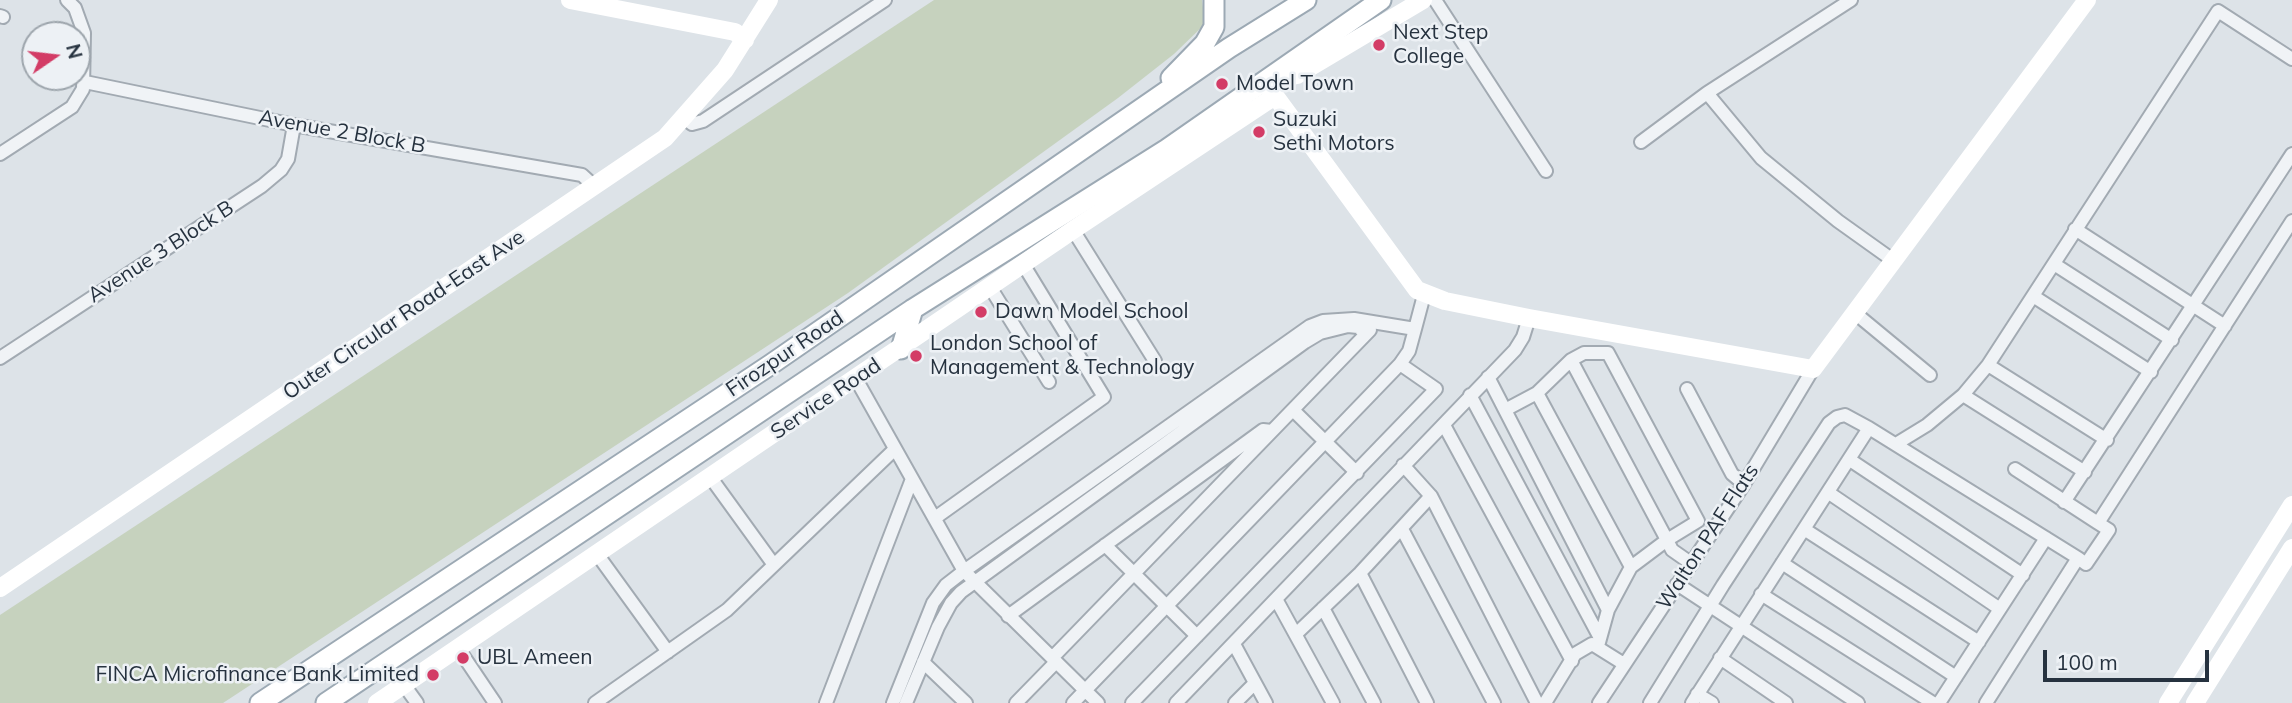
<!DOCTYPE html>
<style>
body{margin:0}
#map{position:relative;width:2292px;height:703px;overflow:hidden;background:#dde3e8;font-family:Mulish,sans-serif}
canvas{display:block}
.north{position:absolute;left:21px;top:21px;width:70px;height:70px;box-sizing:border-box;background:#edf1f5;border:2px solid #9da5ac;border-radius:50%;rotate:76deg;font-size:19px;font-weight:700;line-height:28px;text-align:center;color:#26323f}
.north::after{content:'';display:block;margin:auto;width:24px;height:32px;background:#d33c66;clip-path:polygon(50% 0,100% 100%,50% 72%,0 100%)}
.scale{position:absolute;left:2043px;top:650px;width:166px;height:32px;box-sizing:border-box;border:4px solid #26323f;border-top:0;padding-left:9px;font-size:21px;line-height:24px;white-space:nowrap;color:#26323f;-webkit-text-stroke:5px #edf1f5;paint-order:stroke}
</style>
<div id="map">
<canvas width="2292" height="703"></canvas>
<div class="north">N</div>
<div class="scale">100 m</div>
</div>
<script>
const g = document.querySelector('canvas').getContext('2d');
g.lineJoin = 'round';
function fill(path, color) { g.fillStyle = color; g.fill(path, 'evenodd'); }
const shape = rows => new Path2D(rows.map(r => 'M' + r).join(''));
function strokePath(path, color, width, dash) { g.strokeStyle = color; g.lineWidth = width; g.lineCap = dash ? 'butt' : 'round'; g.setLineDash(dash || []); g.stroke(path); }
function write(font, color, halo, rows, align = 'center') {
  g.font = font + ' Mulish,sans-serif'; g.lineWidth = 5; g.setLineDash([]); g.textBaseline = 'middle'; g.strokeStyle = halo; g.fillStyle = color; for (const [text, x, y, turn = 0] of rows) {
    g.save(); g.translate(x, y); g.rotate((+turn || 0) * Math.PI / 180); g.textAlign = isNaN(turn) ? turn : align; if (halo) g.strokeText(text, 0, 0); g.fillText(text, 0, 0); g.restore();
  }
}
fill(shape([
 [934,0,1202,0,1205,24,1174,54,1118,98,848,293,223,703,0,703,0,615]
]), '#c6d2be');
const street = shape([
 [1435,0,1546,171],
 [0,16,3,17],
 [85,82,294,125,582,175,594,186],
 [1707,93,1761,158,1838,221,1894,261],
 [684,118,692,124,703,121,885,0],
 [1641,142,1707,93,1851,0],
 [0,154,72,107,83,89,84,33,75,8,67,0],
 [2075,229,2225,326],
 [1073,230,1155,361],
 [2054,264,2172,340],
 [990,287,1049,382],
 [2033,296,2151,372],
 [1855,313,1930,375],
 [0,358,262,186,281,170,288,159,294,125],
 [1988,365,2107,440],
 [1488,377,1608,610,1598,646],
 [856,379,964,571,1098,703],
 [1687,389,1732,474,1744,484],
 [1537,393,1631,567],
 [1470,395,1599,636],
 [1963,395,2085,472],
 [1293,410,1357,473],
 [1505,410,1537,393,1571,360,1584,353,1608,353,1698,521,1667,540,1571,360],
 [1444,425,1572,661],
 [1896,444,1927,425,1963,395,1988,365,2218,11,2292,59],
 [1850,460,2023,575],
 [1403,465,1431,496,1537,703],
 [2015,469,2098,523],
 [711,478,774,565],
 [1829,493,2000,609],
 [2064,502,2292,154],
 [935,518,1104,397,1023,264],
 [1402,529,1494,703],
 [1804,529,1979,642],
 [1105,545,1197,636],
 [597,554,668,652],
 [1782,563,1956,677],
 [1360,573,1427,703],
 [1677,584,1858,703],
 [1761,594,1933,703],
 [1276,599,1333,703],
 [1323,608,1374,703],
 [1608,610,1631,567,1667,540,1672,550,1692,564],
 [1008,616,1263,430,1272,431],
 [1296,634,1360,573,1431,496],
 [1234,644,1266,703],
 [458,648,495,703],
 [1052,658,1370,330],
 [1720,658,1786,703],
 [923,662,966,703],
 [404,685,417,703],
 [1697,694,1712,703],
 [595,703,727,610,895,449],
 [826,703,912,479],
 [893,703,933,603,946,585,964,571,1310,326,1323,321,1354,319,1415,329,1424,295],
 [906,703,938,627,951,603,961,592,1305,342,1320,333,1348,326,1358,327,1366,334],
 [1016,703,1056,662],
 [1073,703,1400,364,1409,351,1415,329],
 [1132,703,1436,389,1400,364],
 [1176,703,1515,350,1523,337,1529,318],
 [1235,703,1255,683],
 [1545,703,1575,654,1592,644,1624,664],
 [1599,703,1744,484,1813,369],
 [1650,703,1723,585,1829,423,1837,417,1845,415,1869,428,2078,558],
 [1692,703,1869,428],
 [1939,703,2046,538],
 [1986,703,2078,558,2086,564,2109,530,2098,523,2292,221]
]);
const primary = shape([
 [1171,78,1205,43,1214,27,1214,0],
 [901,349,913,309],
 [260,703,770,365,1229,48,1306,0],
 [326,703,913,309,1167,149,1381,0]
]);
strokePath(street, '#a2aab2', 16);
strokePath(primary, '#9ca9b4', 23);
strokePath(street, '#f0f3f6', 12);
strokePath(shape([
 [570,0,735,32,745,40],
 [1423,0,1297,75,1265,82,1417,290,1445,301,1529,318,1813,369,2087,0],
 [0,588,665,138,725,70,769,0],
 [377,703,1073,230,1275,96],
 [2168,703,2292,505],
 [2195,703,2292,548]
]), '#fff', 18);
strokePath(primary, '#fff', 19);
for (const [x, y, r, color] of [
 [1379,45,7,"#d33c66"],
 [1222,84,7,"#d33c66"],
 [1259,132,7,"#d33c66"],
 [981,312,7,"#d33c66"],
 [916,356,7,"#d33c66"],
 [463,658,7,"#d33c66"],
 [433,675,7,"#d33c66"]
]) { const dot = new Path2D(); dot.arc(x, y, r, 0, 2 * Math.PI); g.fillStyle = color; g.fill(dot); strokePath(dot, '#edf1f5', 2.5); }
write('21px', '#26323f', '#edf1f5', [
 ["Next Step",1393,33],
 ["College",1393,57],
 ["Model Town",1236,84],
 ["Suzuki",1273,120],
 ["Sethi Motors",1273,144],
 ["Dawn Model School",995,312],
 ["London School of",930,344],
 ["Management & Technology",930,368],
 ["UBL Ameen",477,658],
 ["FINCA Microfinance Bank Limited",419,675,"right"]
], 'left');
write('21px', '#26323f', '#edf1f5', [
 ["Avenue 2 Block B",342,132,10],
 ["Avenue 3 Block B",161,252,-33],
 ["Outer Circular Road-East Ave",404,315,-34],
 ["Firozpur Road",785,354,-34],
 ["Service Road",826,399,-34],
 ["Walton PAF Flats",1708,537,-57]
]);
</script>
